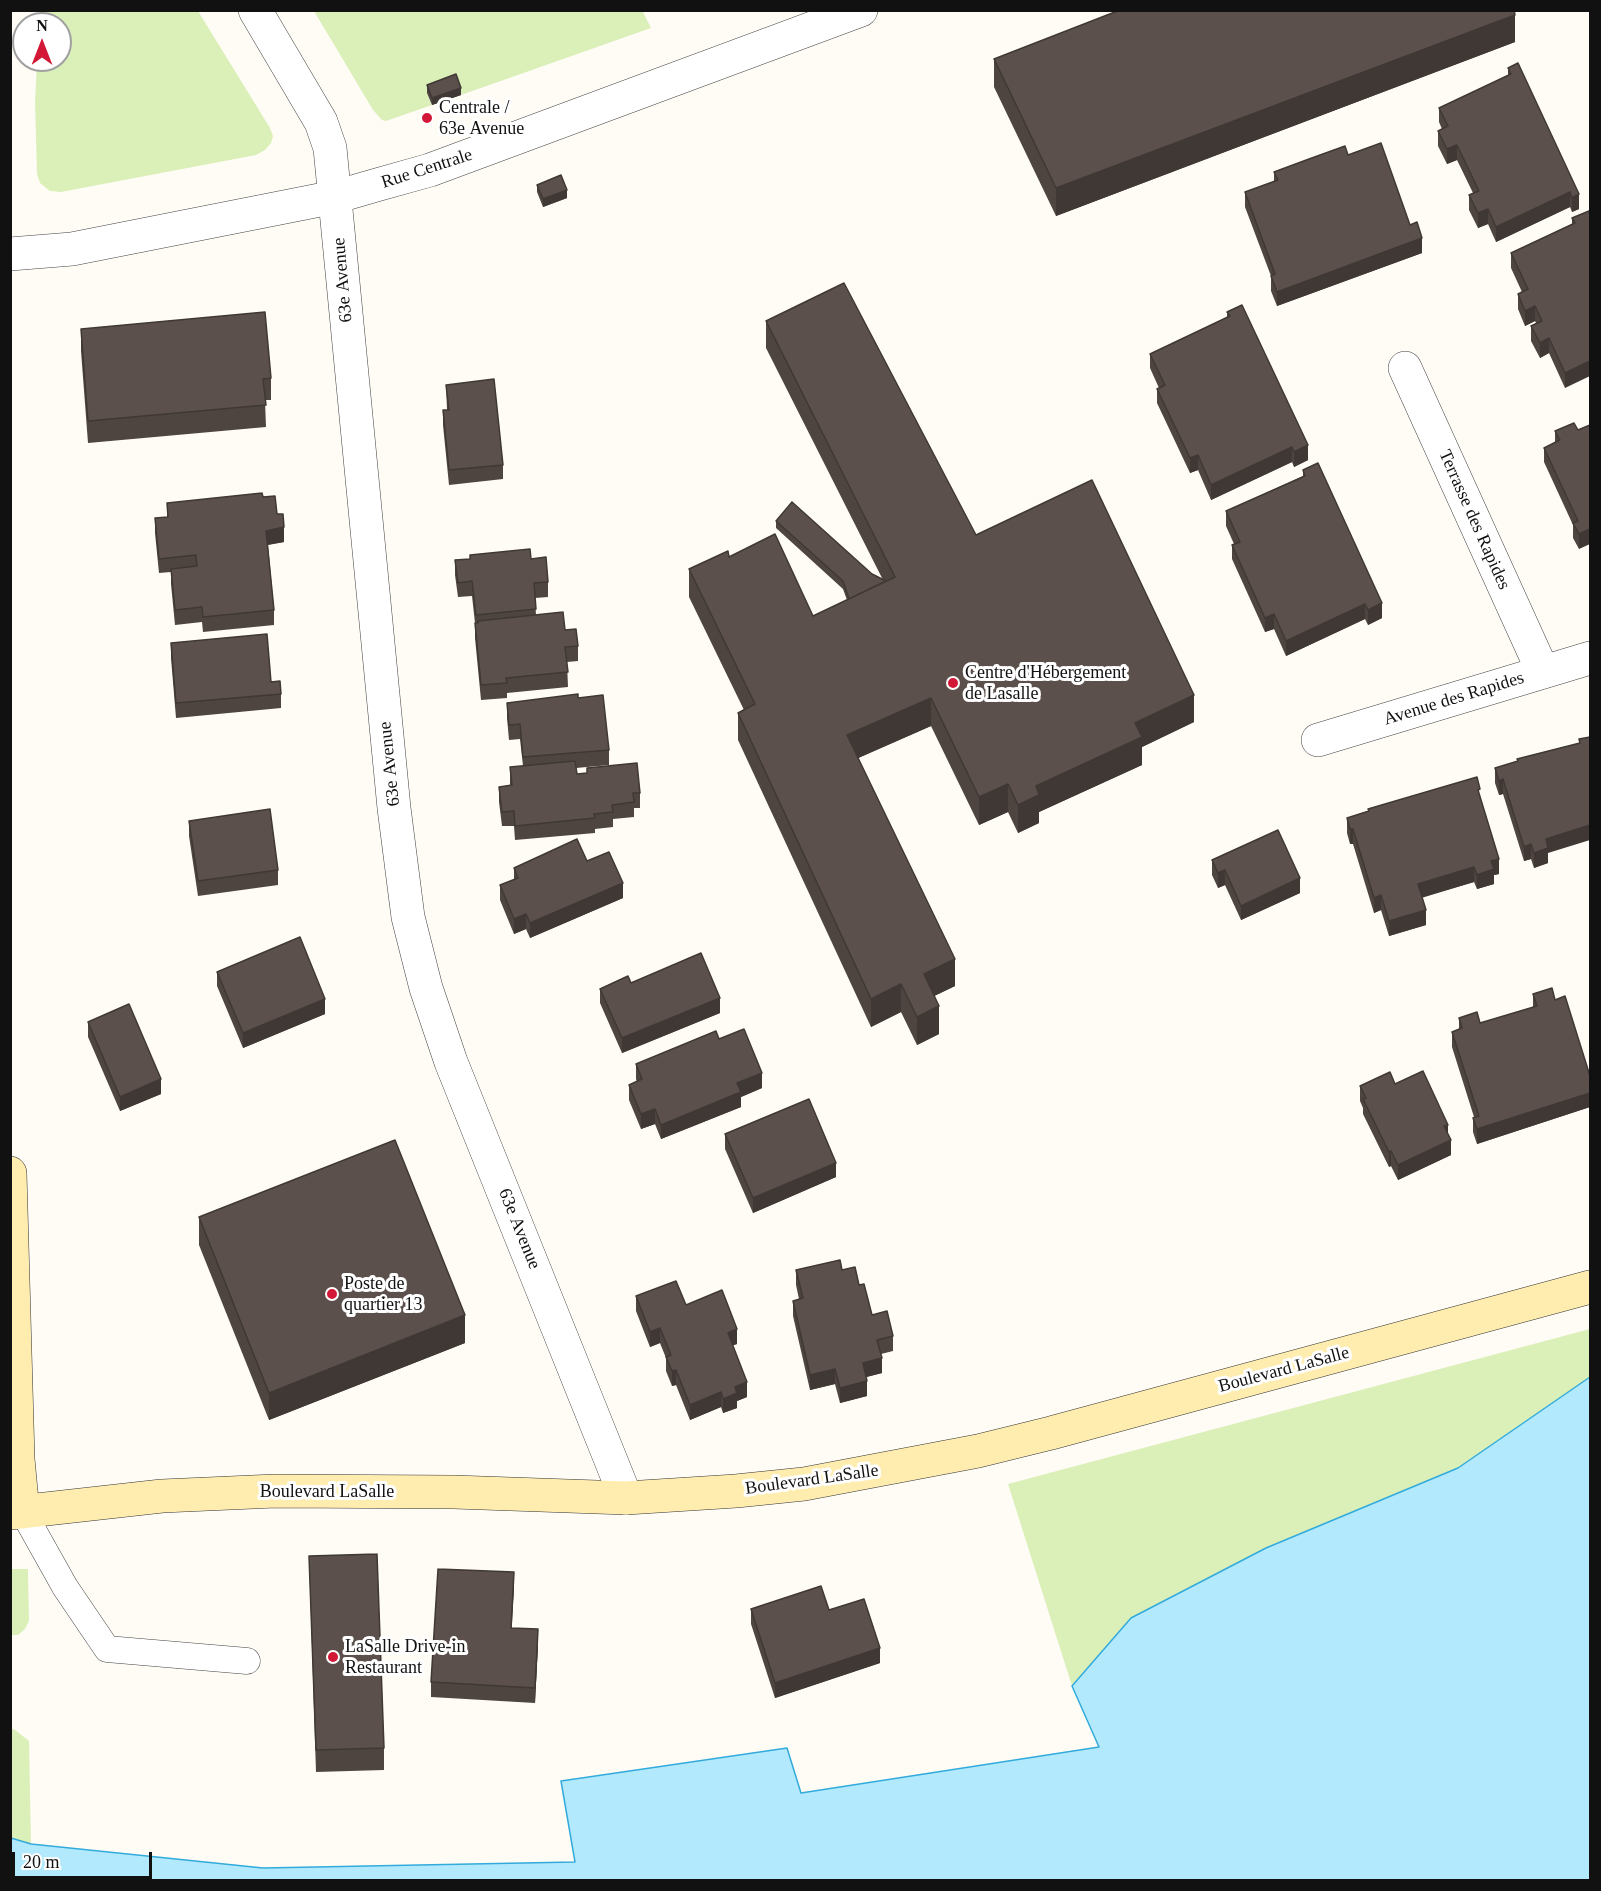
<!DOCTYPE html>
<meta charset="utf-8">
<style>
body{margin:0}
#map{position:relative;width:1601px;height:1891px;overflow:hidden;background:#fffcf5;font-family:"Times New Roman",serif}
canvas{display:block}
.frame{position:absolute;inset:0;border:12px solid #111;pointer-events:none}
.north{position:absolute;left:12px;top:12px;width:60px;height:60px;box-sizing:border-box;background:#fff;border:2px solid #a0a0a0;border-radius:50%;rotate:0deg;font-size:16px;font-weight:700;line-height:24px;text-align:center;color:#111}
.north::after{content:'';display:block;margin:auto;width:21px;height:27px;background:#d21836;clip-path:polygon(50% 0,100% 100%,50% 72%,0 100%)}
.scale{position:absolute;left:12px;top:1852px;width:140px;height:27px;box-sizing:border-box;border:3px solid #111;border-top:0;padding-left:8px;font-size:18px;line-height:21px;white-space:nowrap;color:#111;-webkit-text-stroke:4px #fff;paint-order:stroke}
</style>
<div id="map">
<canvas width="1601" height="1891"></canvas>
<div class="frame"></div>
<div class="north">N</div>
<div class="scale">20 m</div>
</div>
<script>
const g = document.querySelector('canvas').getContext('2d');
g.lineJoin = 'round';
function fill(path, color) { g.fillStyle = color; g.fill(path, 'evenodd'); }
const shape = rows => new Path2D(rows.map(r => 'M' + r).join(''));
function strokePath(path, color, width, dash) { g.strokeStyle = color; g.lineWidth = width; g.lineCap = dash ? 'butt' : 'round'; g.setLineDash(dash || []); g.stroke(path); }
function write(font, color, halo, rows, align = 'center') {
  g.font = font + ' "Times New Roman",serif'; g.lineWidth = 6; g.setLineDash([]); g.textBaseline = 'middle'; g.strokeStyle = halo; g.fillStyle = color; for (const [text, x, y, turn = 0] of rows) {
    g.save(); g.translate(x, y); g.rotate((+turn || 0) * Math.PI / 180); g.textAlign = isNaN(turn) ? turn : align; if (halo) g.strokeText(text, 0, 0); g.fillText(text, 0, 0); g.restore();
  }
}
fill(shape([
 [642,10,651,28,461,95,456,82,427,93,432,105,386,121,382,120,373,110,314,11],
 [40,11,198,11,270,128,273,136,271,143,265,150,256,155,61,192,50,191,40,183,37,174,35,102,37,60,60,60,60,24,39,24],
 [1590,1329,1590,1379,1458,1468,1266,1548,1131,1618,1072,1686,1008,1484],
 [11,1569,28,1569,29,1621,25,1629,18,1635,11,1635],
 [11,1729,14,1729,29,1741,31,1844,11,1838]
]), '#dbefb9');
const water = shape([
 [1590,1377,1590,1880,11,1880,11,1838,31,1844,263,1868,575,1862,561,1781,787,1748,801,1793,1099,1747,1072,1686,1131,1618,1266,1548,1458,1468,1590,1377]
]);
fill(water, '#b3e9fc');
strokePath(water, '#32abdc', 1.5);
const service = shape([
 [23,1512,65,1587,107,1649,247,1661]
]);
const minor = shape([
 [255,10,321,122,330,148,394,808,408,917,426,988,451,1062,626,1498],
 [1405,368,1543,672],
 [1318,740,1590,658]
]);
const tertiary = shape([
 [10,254,72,249,335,197,380,184,430,170,861,10]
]);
const secondary = shape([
 [10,1173,18,1459,23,1512],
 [10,1513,162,1496,275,1491,454,1492,626,1498,736,1491,804,1484,978,1451,1051,1433,1590,1287]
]);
strokePath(service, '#444', 27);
strokePath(minor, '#444', 34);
strokePath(tertiary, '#444', 34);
strokePath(secondary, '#333', 34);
strokePath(service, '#fff', 26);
strokePath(minor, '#fff', 33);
strokePath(tertiary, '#fff', 33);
strokePath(secondary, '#ffedb0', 33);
fill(shape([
 [1515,42,1056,216,994,87,994,59],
 [1508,68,1579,209,1572,212,1570,207,1496,242,1488,224,1478,228,1469,210,1469,195,1473,193,1457,160,1447,164,1438,146,1438,131,1442,129,1439,122,1439,108,1508,75],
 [427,85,461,95,432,105,427,93],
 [1348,155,1410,225,1422,253,1277,306,1271,291,1271,276,1245,207,1245,192,1274,182,1274,172],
 [537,185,567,198,543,207,537,192],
 [1589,211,1565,388,1549,353,1540,358,1531,341,1531,326,1536,323,1535,321,1525,326,1518,309,1518,294,1522,292,1511,268,1511,253,1572,224,1572,218],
 [1227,312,1308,460,1294,467,1292,462,1211,500,1198,470,1190,473,1157,403,1157,389,1159,388,1150,368,1150,354,1227,317],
 [766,321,976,535,1194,722,1142,747,1142,765,1039,812,1039,823,1018,833,1008,812,979,825,931,726,858,758,955,986,934,996,939,1034,917,1045,901,1012,871,1027,738,740,738,713,744,710,689,597,689,569,729,557,813,616,847,600,843,589,776,528,776,521,883,580,766,348],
 [81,329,271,378,271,400,265,400,266,427,88,443,81,351],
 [446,385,503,465,503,479,449,485,443,425,443,410,447,410],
 [1590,425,1579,549,1573,538,1573,525,1544,462,1544,448,1555,442,1555,431,1578,430],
 [1303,470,1382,618,1368,625,1365,619,1286,656,1274,629,1265,632,1232,559,1232,545,1234,544,1226,526,1226,511,1303,476],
 [263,497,277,514,284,542,268,545,274,610,274,625,203,632,202,622,175,625,171,584,171,572,159,573,155,533,155,518,167,517,167,503],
 [470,555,531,559,548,582,548,597,535,598,536,615,565,630,578,646,578,661,567,662,568,687,507,693,507,698,481,700,475,638,475,623,472,596,458,597,455,575,455,560,470,559],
 [171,643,281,694,281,708,176,718,171,658],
 [578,698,609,750,609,765,576,768,577,774,587,773,587,768,640,793,640,808,634,808,634,817,613,819,613,827,595,829,595,833,515,840,514,826,502,826,499,802,499,787,510,785,510,767,523,766,520,739,509,740,507,718,507,703],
 [1590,737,1548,853,1548,863,1534,868,1531,859,1524,861,1503,794,1499,795,1495,783,1495,768,1517,762,1517,759,1579,743,1579,739],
 [1480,797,1499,874,1494,875,1494,884,1477,889,1474,882,1422,897,1426,925,1389,936,1381,910,1374,913,1353,844,1350,844,1347,833,1347,818,1368,811,1368,809],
 [189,821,278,870,278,885,198,896,189,836],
 [1212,860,1300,893,1241,920,1225,885,1218,888,1212,875],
 [587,861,623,898,530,938,526,929,514,934,500,900,500,885,514,880,514,868],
 [217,972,325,1014,243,1048,217,986],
 [600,989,720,1013,622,1053,600,1003],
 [1533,994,1555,1000,1590,1076,1590,1107,1477,1144,1473,1132,1473,1118,1474,1117,1452,1047,1452,1032,1459,1030,1459,1018,1480,1023,1533,1007],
 [88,1022,161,1094,120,1111,88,1037],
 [719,1039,762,1088,741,1097,741,1107,661,1139,655,1124,641,1129,629,1100,629,1085,637,1082,636,1079,636,1064],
 [1395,1084,1448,1134,1451,1155,1398,1180,1391,1166,1389,1167,1363,1114,1363,1108,1360,1101,1360,1086],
 [725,1134,836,1177,753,1213,725,1149],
 [199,1217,465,1343,269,1420,199,1245],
 [796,1270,842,1270,859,1285,872,1315,893,1336,893,1351,881,1354,882,1373,866,1377,867,1396,840,1403,835,1384,810,1390,793,1316,793,1301,799,1299,796,1285],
 [636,1296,686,1305,737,1344,733,1345,747,1397,737,1401,737,1408,723,1413,721,1407,690,1420,676,1385,672,1386,666,1371,666,1358,660,1343,650,1347,636,1311],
 [309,1556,384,1748,384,1770,316,1772],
 [514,1587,511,1628,538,1644,535,1703,431,1697,431,1682],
 [751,1609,829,1610,880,1663,775,1698,751,1624]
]), '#4e4541');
fill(shape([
 [1515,15,1515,42,1056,216,1056,188],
 [461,88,461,95,432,105,432,98],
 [1457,145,1457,160,1447,164,1447,149],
 [567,190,567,198,543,207,543,199],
 [1570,192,1570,207,1496,242,1496,227],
 [1579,194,1579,209,1572,212,1572,198],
 [1488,209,1488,224,1478,228,1478,213],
 [1422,238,1422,253,1277,306,1277,292],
 [1535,306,1535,321,1525,326,1525,311],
 [1549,338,1549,353,1540,358,1540,343],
 [1590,361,1590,376,1565,388,1565,373],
 [1308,445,1308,460,1294,467,1294,452],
 [1292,447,1292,462,1211,500,1211,485],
 [1198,455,1198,470,1190,473,1190,458],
 [284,527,284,542,266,545,266,531],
 [1590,529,1590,544,1579,549,1579,534],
 [1382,603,1382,618,1368,625,1368,610],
 [1365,604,1365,619,1286,656,1286,641],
 [1274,614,1274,629,1265,632,1265,618],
 [1194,695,1194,722,1142,747,1142,765,1039,812,1039,823,1018,833,1018,805,1036,786,1135,723],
 [931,698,931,726,847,763,847,735],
 [1503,779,1503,794,1499,795,1499,781],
 [1008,784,1008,812,979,825,979,797],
 [1590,825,1590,840,1548,853,1548,863,1534,868,1534,853,1546,839],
 [1350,829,1353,829,1353,844,1350,844],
 [1531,844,1531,859,1524,861,1524,847],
 [1499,859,1499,874,1494,875,1494,884,1477,889,1477,875,1491,861],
 [1474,867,1474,882,1418,899,1418,884],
 [1225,870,1225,885,1218,888,1218,873],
 [1300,878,1300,893,1241,920,1241,906],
 [623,883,623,898,530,938,530,923],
 [1381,895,1381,910,1374,913,1374,898],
 [1426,910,1426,925,1389,936,1389,921],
 [526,914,526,929,514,934,514,919],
 [955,959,955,986,924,1001,924,974],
 [901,984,901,1012,871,1027,871,999],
 [720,998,720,1013,622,1053,622,1038],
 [325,999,325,1014,243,1048,243,1033],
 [939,1006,939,1034,917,1045,917,1017],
 [762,1073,762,1088,741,1097,741,1107,661,1139,661,1125,737,1083],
 [161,1079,161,1094,120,1111,120,1097],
 [1590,1093,1590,1107,1477,1144,1477,1129],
 [655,1109,655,1124,641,1129,641,1114],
 [1448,1125,1448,1139,1444,1126],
 [1451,1140,1451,1155,1398,1180,1398,1165],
 [1391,1151,1391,1166,1389,1167,1389,1152],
 [836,1163,836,1177,753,1213,753,1198],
 [465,1315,465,1343,269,1420,269,1393],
 [660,1328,660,1343,650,1347,650,1332],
 [737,1329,737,1344,728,1347,728,1333],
 [882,1358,882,1373,863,1378,863,1363],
 [835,1369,835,1384,810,1390,810,1375],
 [676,1370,676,1385,672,1386,672,1371],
 [867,1381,867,1396,840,1403,840,1388],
 [747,1382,747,1397,737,1401,737,1408,723,1413,723,1399,735,1387],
 [721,1392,721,1407,690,1420,690,1405],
 [514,1572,514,1587,511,1642,511,1628],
 [538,1629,538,1644,535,1703,535,1688],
 [880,1648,880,1663,775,1698,775,1683]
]), '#403835');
const building = shape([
 [1120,10,1514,10,1515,15,1056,188,994,59,1120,10],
 [1518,63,1579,194,1572,198,1570,192,1496,227,1488,209,1478,213,1469,195,1479,191,1457,145,1447,149,1438,131,1448,126,1439,108,1511,74,1508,68,1518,63],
 [456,74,461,88,432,98,427,85,456,74],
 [1381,143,1410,225,1417,222,1422,238,1277,292,1271,276,1275,274,1245,192,1278,180,1274,172,1309,159,1345,146,1348,155,1381,143],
 [561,175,567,190,543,199,537,185,561,175],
 [1589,211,1590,215,1590,361,1565,373,1549,338,1540,343,1531,326,1542,321,1535,306,1525,311,1518,294,1528,289,1511,253,1575,223,1572,218,1589,211],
 [844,283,976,535,1092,480,1194,695,1135,723,1142,737,1036,786,1039,795,1018,805,1008,784,979,797,931,698,847,735,955,959,924,974,939,1006,917,1017,901,984,871,999,738,713,755,704,689,569,728,551,729,557,775,534,813,616,895,577,766,321,844,283],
 [1242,305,1308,445,1294,452,1292,447,1211,485,1198,455,1190,458,1157,389,1165,385,1150,354,1230,316,1227,312,1242,305],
 [265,312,271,378,263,379,266,405,88,421,81,329,265,312],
 [494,379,503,465,449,470,443,410,449,410,446,385,494,379],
 [1574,423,1578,430,1590,425,1590,529,1579,534,1573,523,1578,521,1544,448,1560,440,1555,431,1574,423],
 [1318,463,1382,603,1368,610,1365,604,1286,641,1274,614,1265,618,1232,545,1240,542,1226,511,1305,476,1303,470,1318,463],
 [262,493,263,497,275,496,277,514,283,514,284,527,266,531,274,610,203,617,202,607,175,610,171,569,197,566,196,555,159,559,155,518,168,517,167,503,262,493],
 [792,502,872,574,886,581,849,599,843,581,776,521,792,502],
 [530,549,531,559,546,557,548,582,534,583,536,609,476,615,472,581,458,583,455,560,470,559,470,555,530,549],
 [563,612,565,630,576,629,578,646,565,647,568,672,506,678,507,683,481,685,475,623,478,623,478,621,563,612],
 [267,634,271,682,280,681,281,694,176,703,171,643,267,634],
 [578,694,578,698,603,695,609,750,523,757,520,724,509,725,507,703,578,694],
 [1590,737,1590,825,1546,839,1548,848,1534,853,1531,844,1524,847,1503,779,1499,781,1495,768,1518,761,1517,759,1580,743,1579,739,1590,737],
 [575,761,577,774,587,773,587,768,637,763,640,793,633,793,634,802,612,805,613,812,594,814,595,818,515,826,514,811,502,812,499,787,512,785,510,767,575,761],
 [1477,777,1480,789,1478,790,1499,859,1491,861,1494,869,1477,875,1474,867,1418,884,1426,910,1389,921,1381,895,1374,898,1353,829,1350,829,1347,818,1369,811,1368,809,1477,777],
 [270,809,278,870,198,881,189,821,270,809],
 [1278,830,1300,878,1241,906,1225,870,1218,873,1212,860,1278,830],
 [577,839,587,861,609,852,623,883,530,923,526,914,514,919,500,885,518,878,514,868,577,839],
 [300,937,325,999,243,1033,217,972,300,937],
 [701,953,720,998,622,1038,600,989,628,976,631,983,701,953],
 [1552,988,1555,1000,1565,996,1590,1076,1590,1093,1477,1129,1473,1118,1479,1116,1452,1032,1462,1028,1459,1018,1477,1012,1480,1023,1537,1006,1533,994,1552,988],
 [129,1004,161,1079,120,1097,88,1022,129,1004],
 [744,1029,762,1073,737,1083,741,1092,661,1125,655,1109,641,1114,629,1085,642,1079,636,1064,716,1031,719,1039,744,1029],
 [1423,1071,1448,1125,1444,1126,1451,1140,1398,1165,1391,1151,1389,1152,1363,1099,1366,1098,1360,1086,1390,1072,1395,1084,1423,1071],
 [809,1099,836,1163,753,1198,725,1134,809,1099],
 [395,1140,465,1315,269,1393,199,1217,395,1140],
 [840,1260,842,1270,855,1267,859,1285,864,1284,872,1315,887,1311,893,1336,877,1340,882,1358,863,1363,867,1381,840,1388,835,1369,810,1375,793,1301,803,1298,796,1270,840,1260],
 [676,1281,686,1305,722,1290,737,1329,728,1333,747,1382,735,1387,737,1393,723,1399,721,1392,690,1405,676,1370,672,1371,666,1357,671,1355,660,1328,650,1332,636,1296,676,1281],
 [377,1554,384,1748,316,1750,309,1556,377,1554],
 [438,1569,514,1572,511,1628,538,1629,535,1688,431,1682,438,1569],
 [821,1586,829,1610,864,1599,880,1648,775,1683,751,1609,821,1586]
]);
fill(building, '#5b504c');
strokePath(building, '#403835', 1.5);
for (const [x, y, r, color] of [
 [427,118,6,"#d21836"],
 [953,683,6,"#d21836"],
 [332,1294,6,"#d21836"],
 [333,1657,6,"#d21836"]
]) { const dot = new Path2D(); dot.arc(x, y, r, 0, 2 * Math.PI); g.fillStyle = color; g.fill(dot); strokePath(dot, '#fff', 2); }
write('18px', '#111', '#fff', [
 ["Centrale /",439,108],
 ["63e Avenue",439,129],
 ["Centre d'Hébergement",965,673],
 ["de Lasalle",965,694],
 ["Poste de",344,1284],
 ["quartier 13",344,1305],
 ["LaSalle Drive-in",345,1647],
 ["Restaurant",345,1668]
], 'left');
write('18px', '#111', '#fff', [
 ["Rue Centrale",427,169,-18],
 ["63e Avenue",343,280,-95],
 ["Terrasse des Rapides",1474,520,66],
 ["Avenue des Rapides",1454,699,-17],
 ["63e Avenue",390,764,-96],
 ["63e Avenue",519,1229,68],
 ["Boulevard LaSalle",1284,1370,-15],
 ["Boulevard LaSalle",812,1480,-8],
 ["Boulevard LaSalle",327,1492]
]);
</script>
